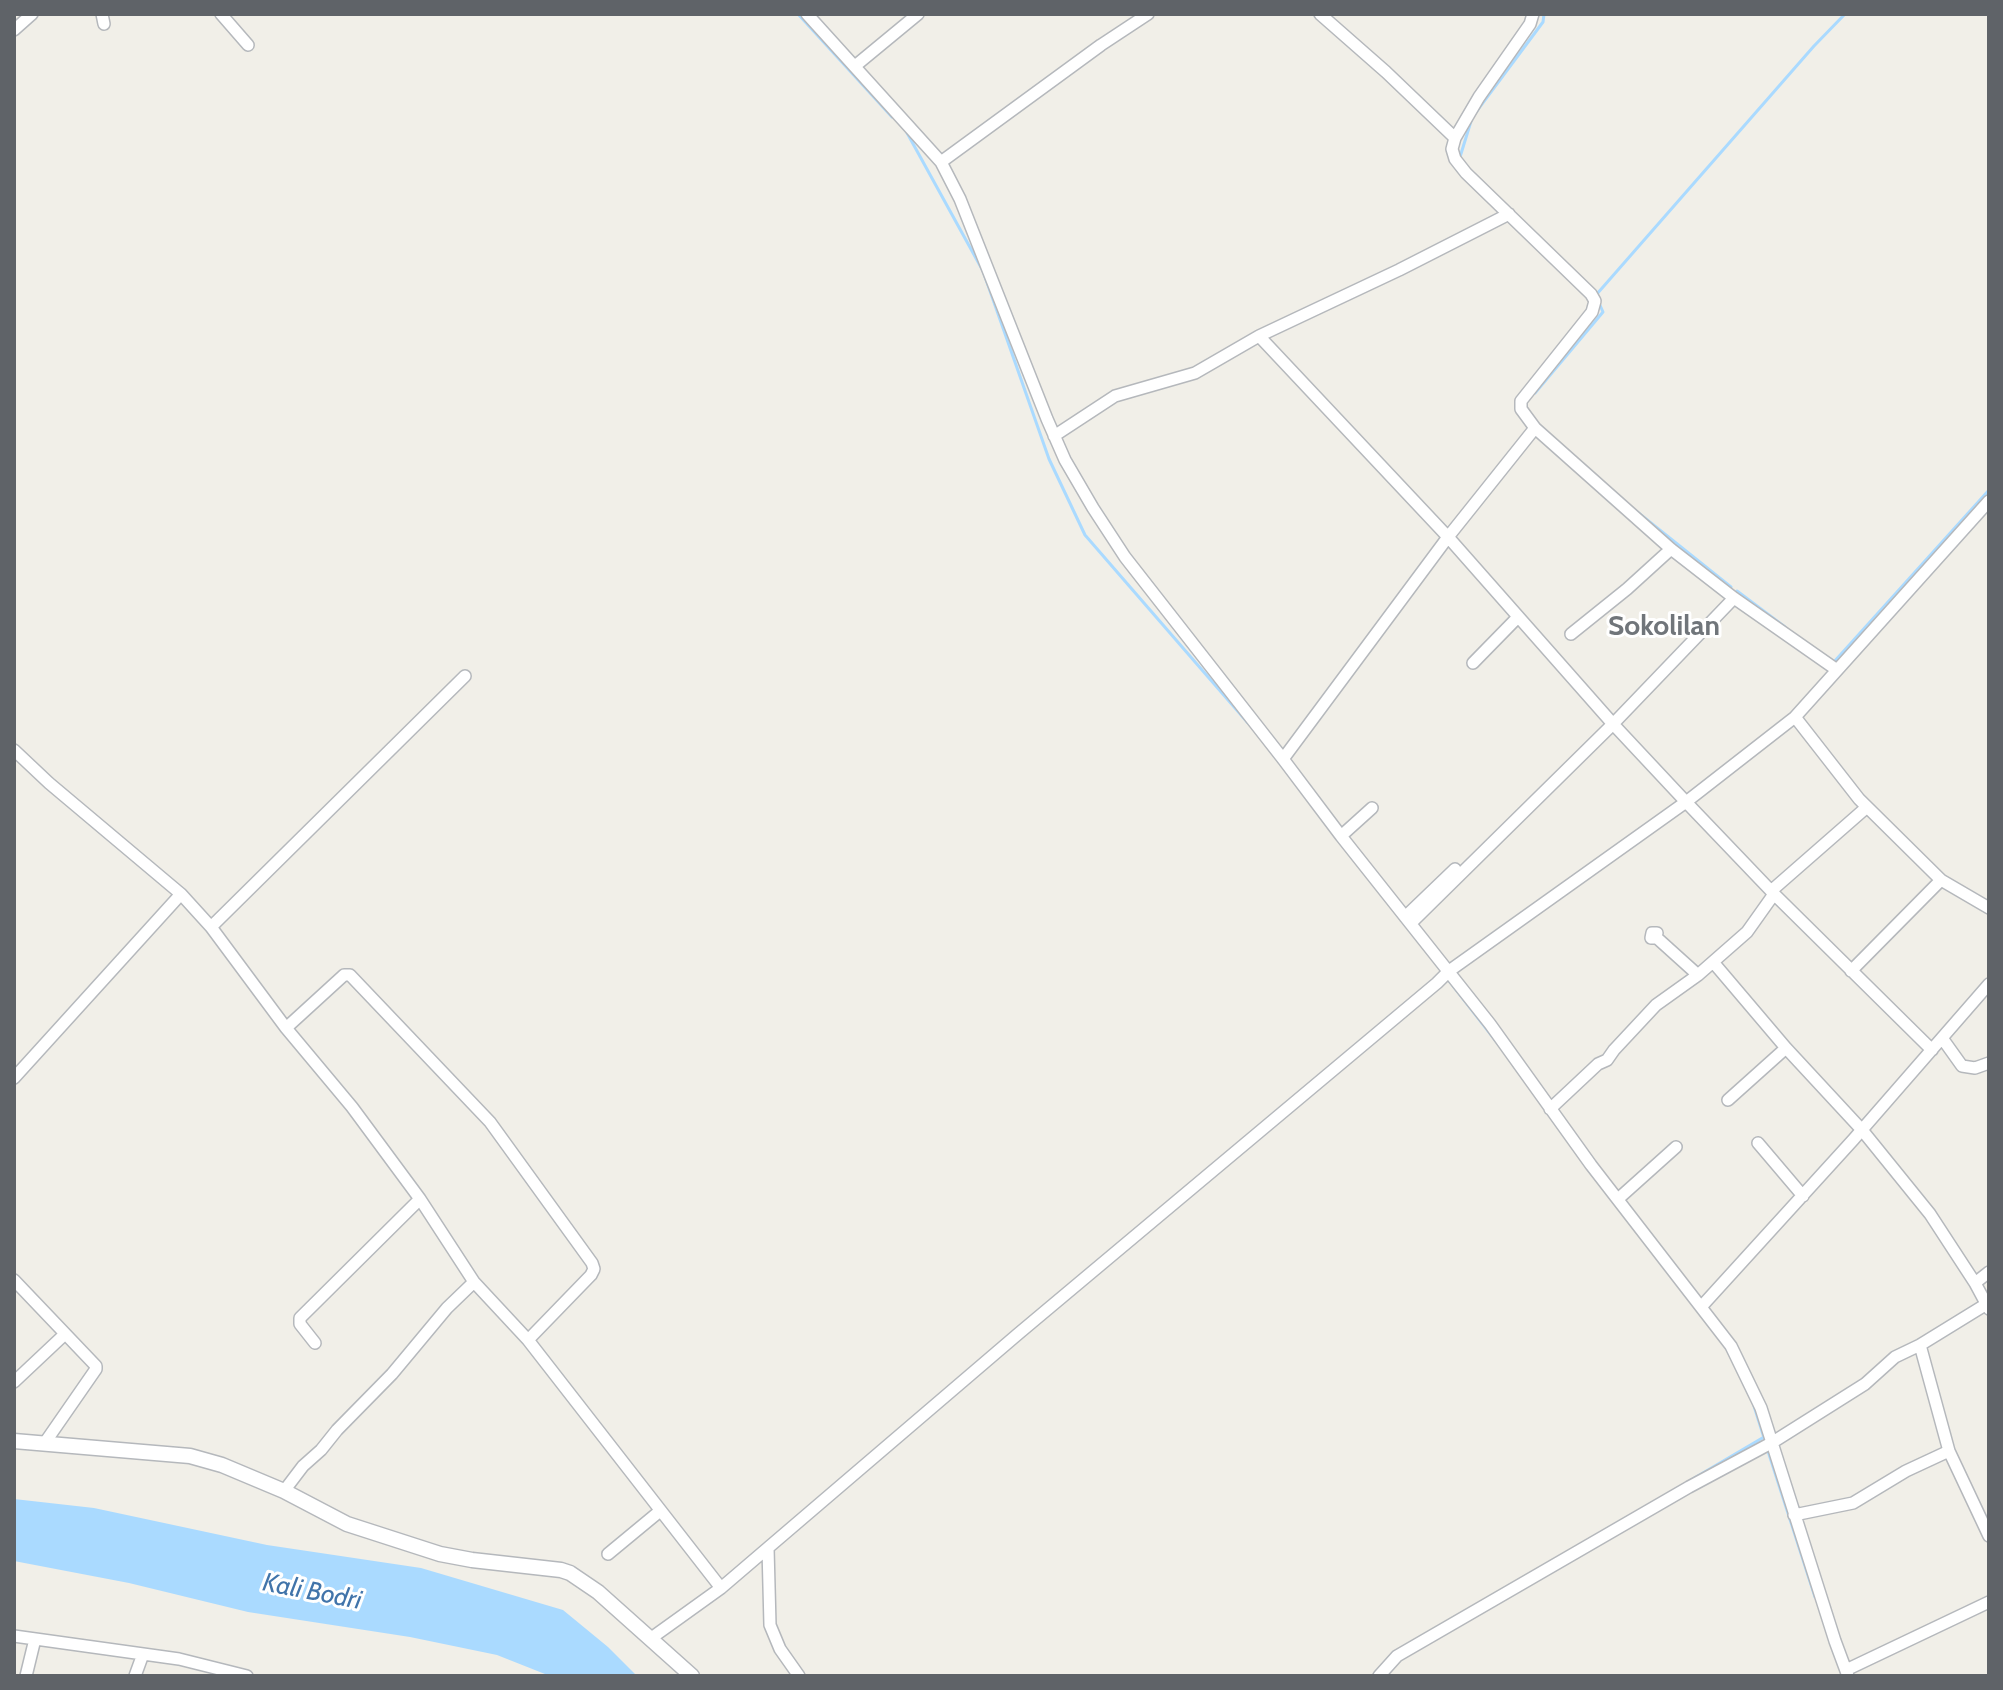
<!DOCTYPE html>
<style>
body{margin:0}
#map{position:relative;width:2003px;height:1690px;overflow:hidden;background:#f1efe8;font-family:Cabin,sans-serif}
canvas{display:block}
.frame{position:absolute;inset:0;border:16px solid #5f6368;pointer-events:none}
</style>
<div id="map">
<canvas width="2003" height="1690"></canvas>
<div class="frame"></div>
</div>
<script>
const g = document.querySelector('canvas').getContext('2d');
g.lineJoin = 'round';
function fill(path, color) { g.fillStyle = color; g.fill(path, 'evenodd'); }
const shape = rows => new Path2D(rows.map(r => 'M' + r).join(''));
function strokePath(path, color, width, dash) { g.strokeStyle = color; g.lineWidth = width; g.lineCap = dash ? 'butt' : 'round'; g.setLineDash(dash || []); g.stroke(path); }
function write(font, color, halo, rows, align = 'center') {
  g.font = font + ' Cabin,sans-serif'; g.lineWidth = 6; g.setLineDash([]); g.textBaseline = 'middle'; g.strokeStyle = halo; g.fillStyle = color; for (const [text, x, y, turn = 0] of rows) {
    g.save(); g.translate(x, y); g.rotate((+turn || 0) * Math.PI / 180); g.textAlign = isNaN(turn) ? turn : align; if (halo) g.strokeText(text, 0, 0); g.fillText(text, 0, 0); g.restore();
  }
}
fill(shape([
 [14,1499,94,1508,267,1545,421,1568,563,1610,608,1647,637,1676,550,1676,497,1655,410,1637,248,1612,129,1583,14,1561]
]), '#aadaff');
strokePath(shape([
 [798,14,892,117],
 [1476,112,1543,22,1544,14],
 [906,131,983,271,1049,459,1085,535,1248,723],
 [1460,157,1472,118],
 [1596,295,1814,46,1845,14],
 [1535,393,1603,312,1599,303],
 [1636,511,1731,587],
 [1737,591,1785,627],
 [1833,663,1989,490],
 [1447,978,1499,1045],
 [1754,1406,1765,1441],
 [1767,1448,1815,1597],
 [1691,1480,1764,1437]
]), '#aadaff', 3);
const minor = shape([
 [102,14,104,24],
 [221,14,248,45],
 [807,14,941,162,960,199,1047,419,1065,460,1093,508,1125,557,1283,759,1341,836,1490,1024,1591,1165,1731,1346,1761,1408,1835,1641,1848,1676],
 [1320,14,1386,72,1455,138],
 [1533,14,1530,24,1479,97,1455,138,1452,149,1455,159,1466,173,1591,294,1595,301,1592,312,1521,401,1521,409,1535,428,1671,549,1734,598,1837,670],
 [14,30,32,14],
 [855,66,918,14],
 [941,162,1101,45,1148,14],
 [1259,336,1448,537,1613,724,1686,802,1774,894,1932,1050],
 [1054,436,1115,396,1195,373,1259,336,1399,270,1509,214],
 [1571,634,1627,589,1671,549],
 [1473,663,1517,618],
 [1795,717,1859,799,1941,880,1989,908],
 [14,750,49,783,181,894,211,927,286,1028,352,1107,420,1199,474,1282,528,1340,721,1588],
 [1283,759,1448,537,1535,428],
 [1341,836,1372,808],
 [1771,891,1867,807],
 [1405,917,1455,869],
 [1411,923,1613,724,1734,598],
 [211,927,465,676],
 [1657,933,1652,933,1651,938,1657,938,1698,975],
 [1713,962,1786,1048,1862,1130,1930,1214,1975,1283,1989,1309],
 [1851,971,1941,880],
 [286,1028,344,975,350,975,490,1122,592,1263,594,1269,591,1275,528,1340],
 [1942,1038,1962,1066,1975,1068,1989,1063],
 [14,1078,181,894],
 [1728,1100,1786,1048],
 [1550,1109,1598,1064,1607,1060,1614,1050,1656,1005,1698,975,1747,932,1774,894],
 [1758,1143,1803,1196],
 [1618,1199,1676,1147],
 [14,1280,96,1366,96,1369,44,1444],
 [1975,1283,1989,1272],
 [1701,1307,1853,1140,1989,984],
 [315,1343,300,1324,300,1318,420,1199],
 [14,1382,65,1334],
 [1949,1451,1989,1536],
 [284,1491,303,1466,321,1450,337,1430,392,1374,447,1308,474,1282],
 [1794,1515,1853,1503,1906,1471,1949,1451,1920,1345],
 [768,1548,770,1625,780,1649,799,1676],
 [608,1554,660,1511],
 [14,1636,179,1659,247,1676],
 [650,1639,721,1588,1018,1334,1437,983,1449,971,1686,802,1795,717,1989,501],
 [1846,1670,1989,1602],
 [26,1676,35,1639],
 [135,1676,143,1654],
 [1379,1676,1397,1656,1689,1487,1773,1442,1865,1384,1895,1357,1920,1345,1985,1305]
]);
const tertiary = shape([
 [14,1441,190,1456,222,1465,284,1491,347,1524,440,1554,472,1560,561,1570,570,1573,598,1592,692,1676]
]);
strokePath(minor, '#b5b8bc', 14);
strokePath(tertiary, '#b5b8bc', 17);
strokePath(minor, '#fff', 11);
strokePath(tertiary, '#fff', 14);
write('italic 26px', '#4174aa', '#fff', [
 ["Kali Bodri",312,1592,11]
]);
write('bold 28px', '#70757a', '#fff', [
 ["Sokolilan",1664,627]
]);
</script>
